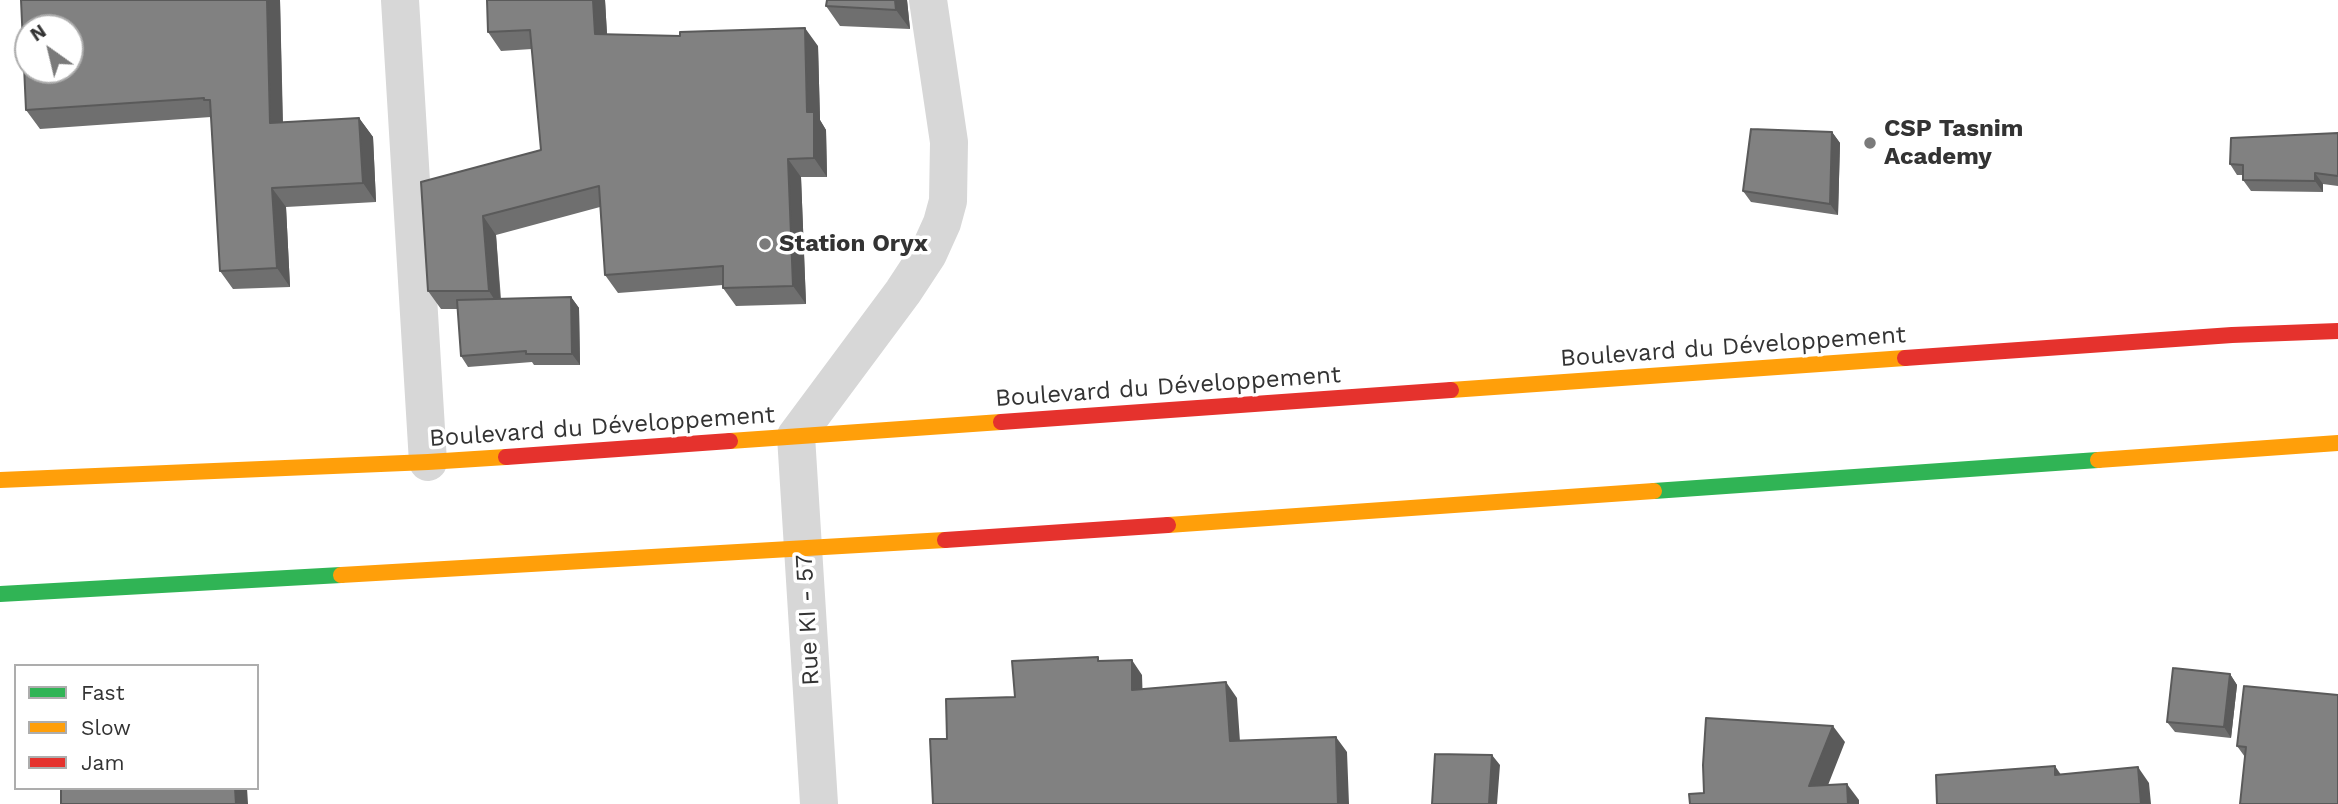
<!DOCTYPE html>
<meta charset="utf-8">
<style>
body{margin:0}
#map{position:relative;width:2338px;height:804px;overflow:hidden;background:#fff;font-family:"Work Sans",sans-serif}
canvas{display:block}
.legend{position:absolute;left:14px;top:664px;width:245px;height:126px;box-sizing:border-box;background:#fff;border:2px solid #adadad;margin:0;padding:9px 12px;list-style:none;font-size:21px;color:#333}
.legend li{display:flex;align-items:center;gap:14px;height:35px}
.legend b{width:35px;border:2px solid #adadad}
.north{position:absolute;left:14px;top:14px;width:70px;height:70px;box-sizing:border-box;background:#fff;border:2px solid #adadad;border-radius:50%;rotate:326deg;font-size:19px;font-weight:700;line-height:28px;text-align:center;color:#333}
.north::after{content:'';display:block;margin:auto;width:24px;height:32px;background:#7a7a7a;clip-path:polygon(50% 0,100% 100%,50% 72%,0 100%)}
</style>
<div id="map">
<canvas width="2338" height="804"></canvas>
<ul class="legend">
<li><b style="height:9px;background:#30b455"></b>Fast</li>
<li><b style="height:9px;background:#ff9f0a"></b>Slow</li>
<li><b style="height:9px;background:#e5322d"></b>Jam</li>
</ul>
<div class="north">N</div>
</div>
<script>
const g = document.querySelector('canvas').getContext('2d');
g.lineJoin = 'round';
const shape = rows => new Path2D(rows.map(r => 'M' + r).join(''));
function strokePath(path, color, width, dash) { g.strokeStyle = color; g.lineWidth = width; g.lineCap = dash ? 'butt' : 'round'; g.setLineDash(dash || []); g.stroke(path); }
function fill(path, color) { g.fillStyle = color; g.fill(path, 'evenodd'); }
function write(font, color, halo, rows, align = 'center') {
  g.font = font + ' "Work Sans",sans-serif'; g.lineWidth = 7; g.setLineDash([]); g.textBaseline = 'middle'; g.strokeStyle = halo; g.fillStyle = color; for (const [text, x, y, turn = 0] of rows) {
    g.save(); g.translate(x, y); g.rotate((+turn || 0) * Math.PI / 180); g.textAlign = isNaN(turn) ? turn : align; if (halo) g.strokeText(text, 0, 0); g.fillText(text, 0, 0); g.restore();
  }
}
strokePath(shape([
 [400,0,428,462],
 [819,804,796,436,903,292,928,254,942,223,948,201,949,142,928,0]
]), '#d7d7d7', 38);
strokePath(shape([
 [1654,491,2098,460],
 [0,594,341,575]
]), '#30b455', 16);
strokePath(shape([
 [1451,390,1905,358],
 [730,441,1001,422],
 [2098,460,2338,443],
 [0,480,428,462,506,457],
 [1168,525,1654,491],
 [341,575,945,540]
]), '#ff9f0a', 16);
strokePath(shape([
 [1905,358,2232,335,2338,331],
 [1001,422,1451,390],
 [506,457,730,441],
 [945,540,1168,525]
]), '#e5322d', 16);
fill(shape([
 [21,0,280,0,283,122,359,118,373,137,376,202,286,207,290,287,233,289,220,271,211,117,40,129,26,110],
 [605,0,607,34,818,46,820,120,826,130,827,177,801,177,806,304,736,306,723,288,723,285,618,293,605,275,600,207,496,235,501,299,571,297,579,308,580,365,534,365,532,362,468,367,461,356,458,309,441,309,428,291,421,182,541,150,532,49,501,51,488,32],
 [827,0,907,0,910,29,840,26,826,6],
 [1832,132,1840,143,1838,215,1751,202,1743,191],
 [2338,133,2338,186,2323,184,2323,192,2251,191,2243,180,2243,175,2237,175,2230,164],
 [2230,674,2237,685,2231,738,2175,732,2167,722],
 [2338,695,2245,757,2237,746]
]), '#6f6f6f');
fill(shape([
 [267,0,280,0,283,142,270,123],
 [593,0,605,0,608,52,595,34],
 [895,0,907,0,910,29,896,10],
 [805,28,818,46,820,120,826,130,827,177,814,158,807,112],
 [359,118,373,137,376,202,363,183],
 [1832,132,1840,143,1838,215,1830,204],
 [788,159,801,177,806,304,793,286],
 [2315,173,2323,184,2323,192,2315,181],
 [272,188,286,207,290,287,277,268],
 [483,216,496,235,501,310,489,291],
 [571,297,579,308,580,365,572,354],
 [1132,660,1142,675,1143,706,1132,690],
 [2230,674,2237,685,2231,738,2224,727],
 [1226,682,1237,698,1241,756,1230,741],
 [1833,726,1845,742,1821,803,1809,786],
 [1336,737,1347,752,1349,804,1338,804],
 [1492,755,1500,765,1497,804,1489,804],
 [2055,766,2066,782,2055,775],
 [2138,767,2149,783,2151,804,2141,804],
 [1847,784,1859,800,1859,804,1848,804],
 [235,788,247,788,248,804,236,804]
]), '#5a5a5a');
const building = shape([
 [21,0,267,0,270,123,359,118,363,183,272,188,277,268,220,271,210,100,204,100,204,98,26,110,21,0],
 [28,28,70,28,70,70,28,70,28,28],
 [487,0,593,0,595,34,680,36,680,32,805,28,807,112,814,112,814,158,788,159,793,286,723,288,723,266,605,275,599,186,483,216,489,291,428,291,421,182,541,150,530,30,488,32,487,0],
 [827,0,895,0,896,10,826,6,827,0],
 [1751,129,1832,132,1830,204,1743,191,1751,129],
 [2338,133,2338,176,2315,173,2315,181,2243,180,2243,165,2230,164,2231,138,2338,133],
 [571,297,572,354,526,354,526,351,461,356,457,300,571,297],
 [1098,657,1098,661,1132,660,1132,690,1226,682,1230,741,1336,737,1338,804,933,804,930,739,947,739,946,699,1015,697,1012,661,1098,657],
 [2173,668,2230,674,2224,727,2167,722,2173,668],
 [2244,686,2338,695,2338,804,2240,804,2246,747,2237,746,2244,686],
 [1706,718,1833,726,1809,786,1847,784,1848,804,1690,804,1689,794,1704,793,1703,765,1706,718],
 [1435,754,1492,755,1489,804,1432,804,1435,754],
 [2055,766,2055,775,2138,767,2141,804,1937,804,1936,775,2055,766],
 [61,788,235,788,236,804,61,804,61,788]
]);
fill(building, '#818181');
strokePath(building, '#5a5a5a', 2);
for (const [x, y, r, color] of [
 [1870,143,7,"#7a7a7a"],
 [765,244,7,"#7a7a7a"]
]) { const dot = new Path2D(); dot.arc(x, y, r, 0, 2 * Math.PI); g.fillStyle = color; g.fill(dot); strokePath(dot, '#fff', 2.5); }
write('bold 24px', '#333', '#fff', [
 ["CSP Tasnim",1884,129],
 ["Academy",1884,157],
 ["Station Oryx",779,244]
], 'left');
write('24px', '#333', '#fff', [
 ["Boulevard du Développement",1733,347,-4],
 ["Boulevard du Développement",1168,387,-4],
 ["Boulevard du Développement",602,427,-4],
 ["Rue KI - 57",808,620,-93]
]);
</script>
